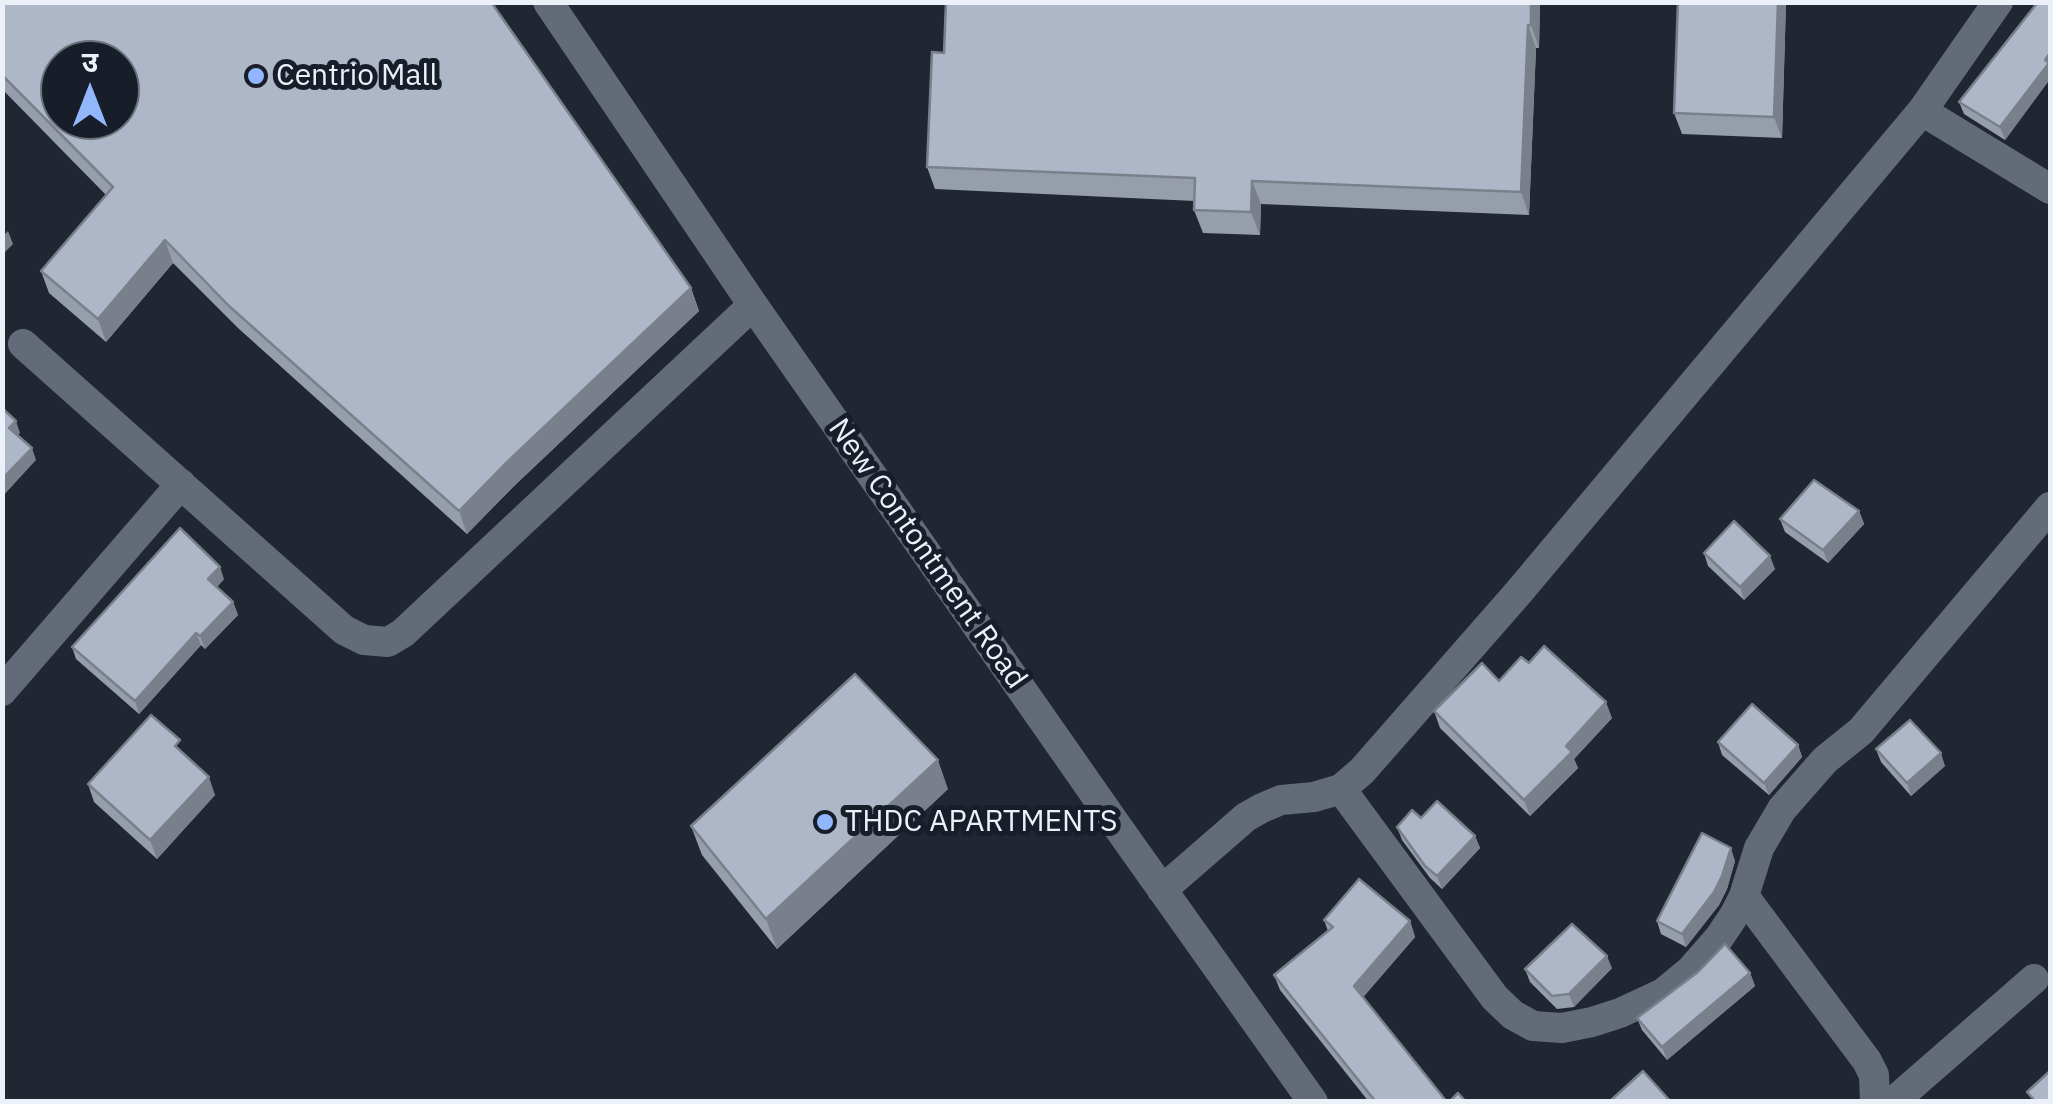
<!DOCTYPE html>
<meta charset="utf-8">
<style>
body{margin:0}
#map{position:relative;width:2053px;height:1104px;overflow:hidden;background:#202733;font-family:"IBM Plex Sans","Noto Sans Devanagari",sans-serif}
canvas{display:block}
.frame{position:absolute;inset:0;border:5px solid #ecf1f9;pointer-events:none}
.north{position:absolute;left:40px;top:40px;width:100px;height:100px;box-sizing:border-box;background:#171d29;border:2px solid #6c727c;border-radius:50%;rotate:0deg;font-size:28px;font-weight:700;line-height:40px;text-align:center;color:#ecf1f9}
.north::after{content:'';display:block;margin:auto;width:35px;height:45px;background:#92b7fd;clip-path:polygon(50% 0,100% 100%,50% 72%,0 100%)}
</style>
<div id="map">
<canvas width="2053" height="1104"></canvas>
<div class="frame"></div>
<div class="north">उ</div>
</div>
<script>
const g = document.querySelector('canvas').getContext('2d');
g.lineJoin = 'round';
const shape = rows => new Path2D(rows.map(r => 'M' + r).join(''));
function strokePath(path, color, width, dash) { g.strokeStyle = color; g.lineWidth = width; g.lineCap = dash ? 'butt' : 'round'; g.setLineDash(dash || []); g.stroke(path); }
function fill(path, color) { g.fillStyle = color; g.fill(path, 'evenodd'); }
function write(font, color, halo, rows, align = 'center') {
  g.font = font + ' "IBM Plex Sans",sans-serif'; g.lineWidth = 10; g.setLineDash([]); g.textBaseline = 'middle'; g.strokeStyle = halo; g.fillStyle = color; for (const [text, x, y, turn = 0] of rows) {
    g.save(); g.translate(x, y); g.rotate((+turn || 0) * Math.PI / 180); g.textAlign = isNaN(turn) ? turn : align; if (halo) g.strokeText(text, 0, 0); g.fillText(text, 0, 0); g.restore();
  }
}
strokePath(shape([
 [548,2,753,305,1117,826,1313,1102],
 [1922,111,2050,189],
 [23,344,344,630,364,640,388,642,403,633,753,305],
 [2,691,181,484],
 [1341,789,1495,998,1513,1015,1533,1026,1562,1028,1592,1022,1620,1013,1663,993,1691,970,1719,938,1735,914,1744,896,1759,848,1782,809,1825,760,1861,731,2050,507],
 [1162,890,1246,817,1262,808,1281,800,1314,797,1341,789,1362,771,1518,593,1922,111,1998,2],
 [1744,896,1867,1061,1874,1075,1875,1102],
 [1893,1102,2034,979]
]), '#636b79', 30);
fill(shape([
 [2,2,691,288,699,311,513,487,467,534,238,328,173,263,106,342,49,293,41,271,106,195,2,89],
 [946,2,1540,2,1539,48,1536,48,1529,215,1261,204,1260,235,1203,233,1194,210,1195,201,935,189,927,167,944,53],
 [1678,2,1786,2,1782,138,1682,134,1674,113],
 [2050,2,2050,79,2005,140,1964,114,1959,102],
 [1859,511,1864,524,1828,563,1785,532,1780,519],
 [1704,553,1775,569,1744,600,1708,566],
 [224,579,217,587,233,602,238,615,205,649,201,645,139,714,76,659,72,647],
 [1529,663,1612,718,1574,759,1578,768,1530,816,1440,728,1434,711,1499,681],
 [1718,742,1798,745,1802,757,1769,795,1722,755],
 [1876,749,1945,766,1911,796,1881,762],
 [185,755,215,795,157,859,94,802,88,784],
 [948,789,777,949,702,855,691,826],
 [1421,818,1475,836,1480,848,1442,889,1430,878,1402,840,1397,827],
 [1735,861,1727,889,1719,905,1686,947,1661,934,1657,921],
 [1324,920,1410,921,1415,937,1363,997,1447,1102,1369,1102,1280,990,1274,975,1328,931],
 [1612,968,1574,1007,1557,1009,1530,982,1525,969],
 [1750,973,1755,986,1667,1060,1642,1030,1637,1018]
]), '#969dab');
fill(shape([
 [1531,2,1540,2,1539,48,1531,25],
 [1778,2,1786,2,1782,138,1774,117],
 [1528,25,1536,48,1529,215,1521,192],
 [2050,53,2050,79,2005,140,2000,127],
 [1252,181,1261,204,1260,235,1251,212],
 [8,231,13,244,2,255,2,237],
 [165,240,173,263,106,342,98,319],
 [691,288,699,311,513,487,467,534,459,511,505,464],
 [16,421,20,433,14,440,9,428],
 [32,448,36,460,2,497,2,479],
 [1859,511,1864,524,1828,563,1823,550],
 [1770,556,1775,569,1744,600,1740,587],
 [220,567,224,579,213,591,208,579],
 [233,602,238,615,205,649,200,636],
 [196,633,201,645,139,714,135,701],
 [1606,702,1612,718,1574,759,1578,768,1530,816,1524,800,1566,746],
 [1798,745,1802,757,1769,795,1764,783],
 [1941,753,1945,766,1911,796,1907,783],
 [938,760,948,789,777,949,766,919],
 [209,777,215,795,157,859,150,840],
 [1475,836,1480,848,1442,889,1437,876],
 [1731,848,1735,861,1727,889,1719,905,1686,947,1682,934],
 [1410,921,1415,937,1360,1001,1354,986],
 [1607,956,1612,968,1574,1007,1569,994],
 [1750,973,1755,986,1667,1060,1662,1047]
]), '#7a808b');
const building = shape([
 [2,2,491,2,691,288,505,464,459,511,229,306,165,240,98,319,41,271,113,187,2,75,2,2],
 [60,60,120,60,120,120,60,120,60,60],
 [946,2,1531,2,1531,25,1528,25,1521,192,1252,181,1251,212,1194,210,1195,178,927,167,932,52,944,53,946,2],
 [1678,2,1778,2,1774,117,1674,113,1678,2],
 [2038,2,2050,2,2050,53,2045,60,2049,63,2000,127,1959,102,2038,2],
 [2,408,16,421,9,428,32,448,2,479,2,408],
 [1814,480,1859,511,1823,550,1780,519,1814,480],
 [1734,521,1770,556,1740,587,1704,553,1734,521],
 [180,528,220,567,208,579,233,602,200,636,196,633,135,701,72,647,180,528],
 [1544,646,1606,702,1566,746,1572,752,1524,800,1434,711,1482,663,1499,681,1521,657,1529,663,1544,646],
 [855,674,938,760,766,919,691,826,855,674],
 [1752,704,1798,745,1764,783,1718,742,1752,704],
 [151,715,180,740,175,746,209,777,150,840,88,784,151,715],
 [1910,720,1941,753,1907,783,1876,749,1910,720],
 [1437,801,1475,836,1437,876,1425,866,1397,827,1412,810,1421,818,1437,801],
 [1702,833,1731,848,1722,876,1714,892,1682,934,1657,921,1702,833],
 [1359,879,1410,921,1354,986,1447,1102,1376,1102,1274,975,1333,927,1324,920,1359,879],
 [1572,924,1607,956,1569,994,1552,996,1525,969,1572,924],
 [1725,944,1750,973,1662,1047,1637,1018,1698,972,1725,944],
 [1643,1071,1671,1102,1609,1102,1643,1071],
 [2050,1071,2050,1102,2036,1102,2027,1092,2050,1071],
 [1458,1093,1466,1102,1449,1102,1458,1093]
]);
fill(building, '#aeb7c7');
strokePath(building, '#7a808b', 2.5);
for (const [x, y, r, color] of [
 [256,76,10,"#92b7fd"],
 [825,822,10,"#92b7fd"]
]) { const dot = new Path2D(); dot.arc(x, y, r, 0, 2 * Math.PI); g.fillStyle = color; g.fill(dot); strokePath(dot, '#171d29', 4); }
write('30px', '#ecf1f9', '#171d29', [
 ["Centrio Mall",276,76],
 ["THDC APARTMENTS",845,822]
], 'left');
write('30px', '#ecf1f9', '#171d29', [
 ["New Contontment Road",927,554,55]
]);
</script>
